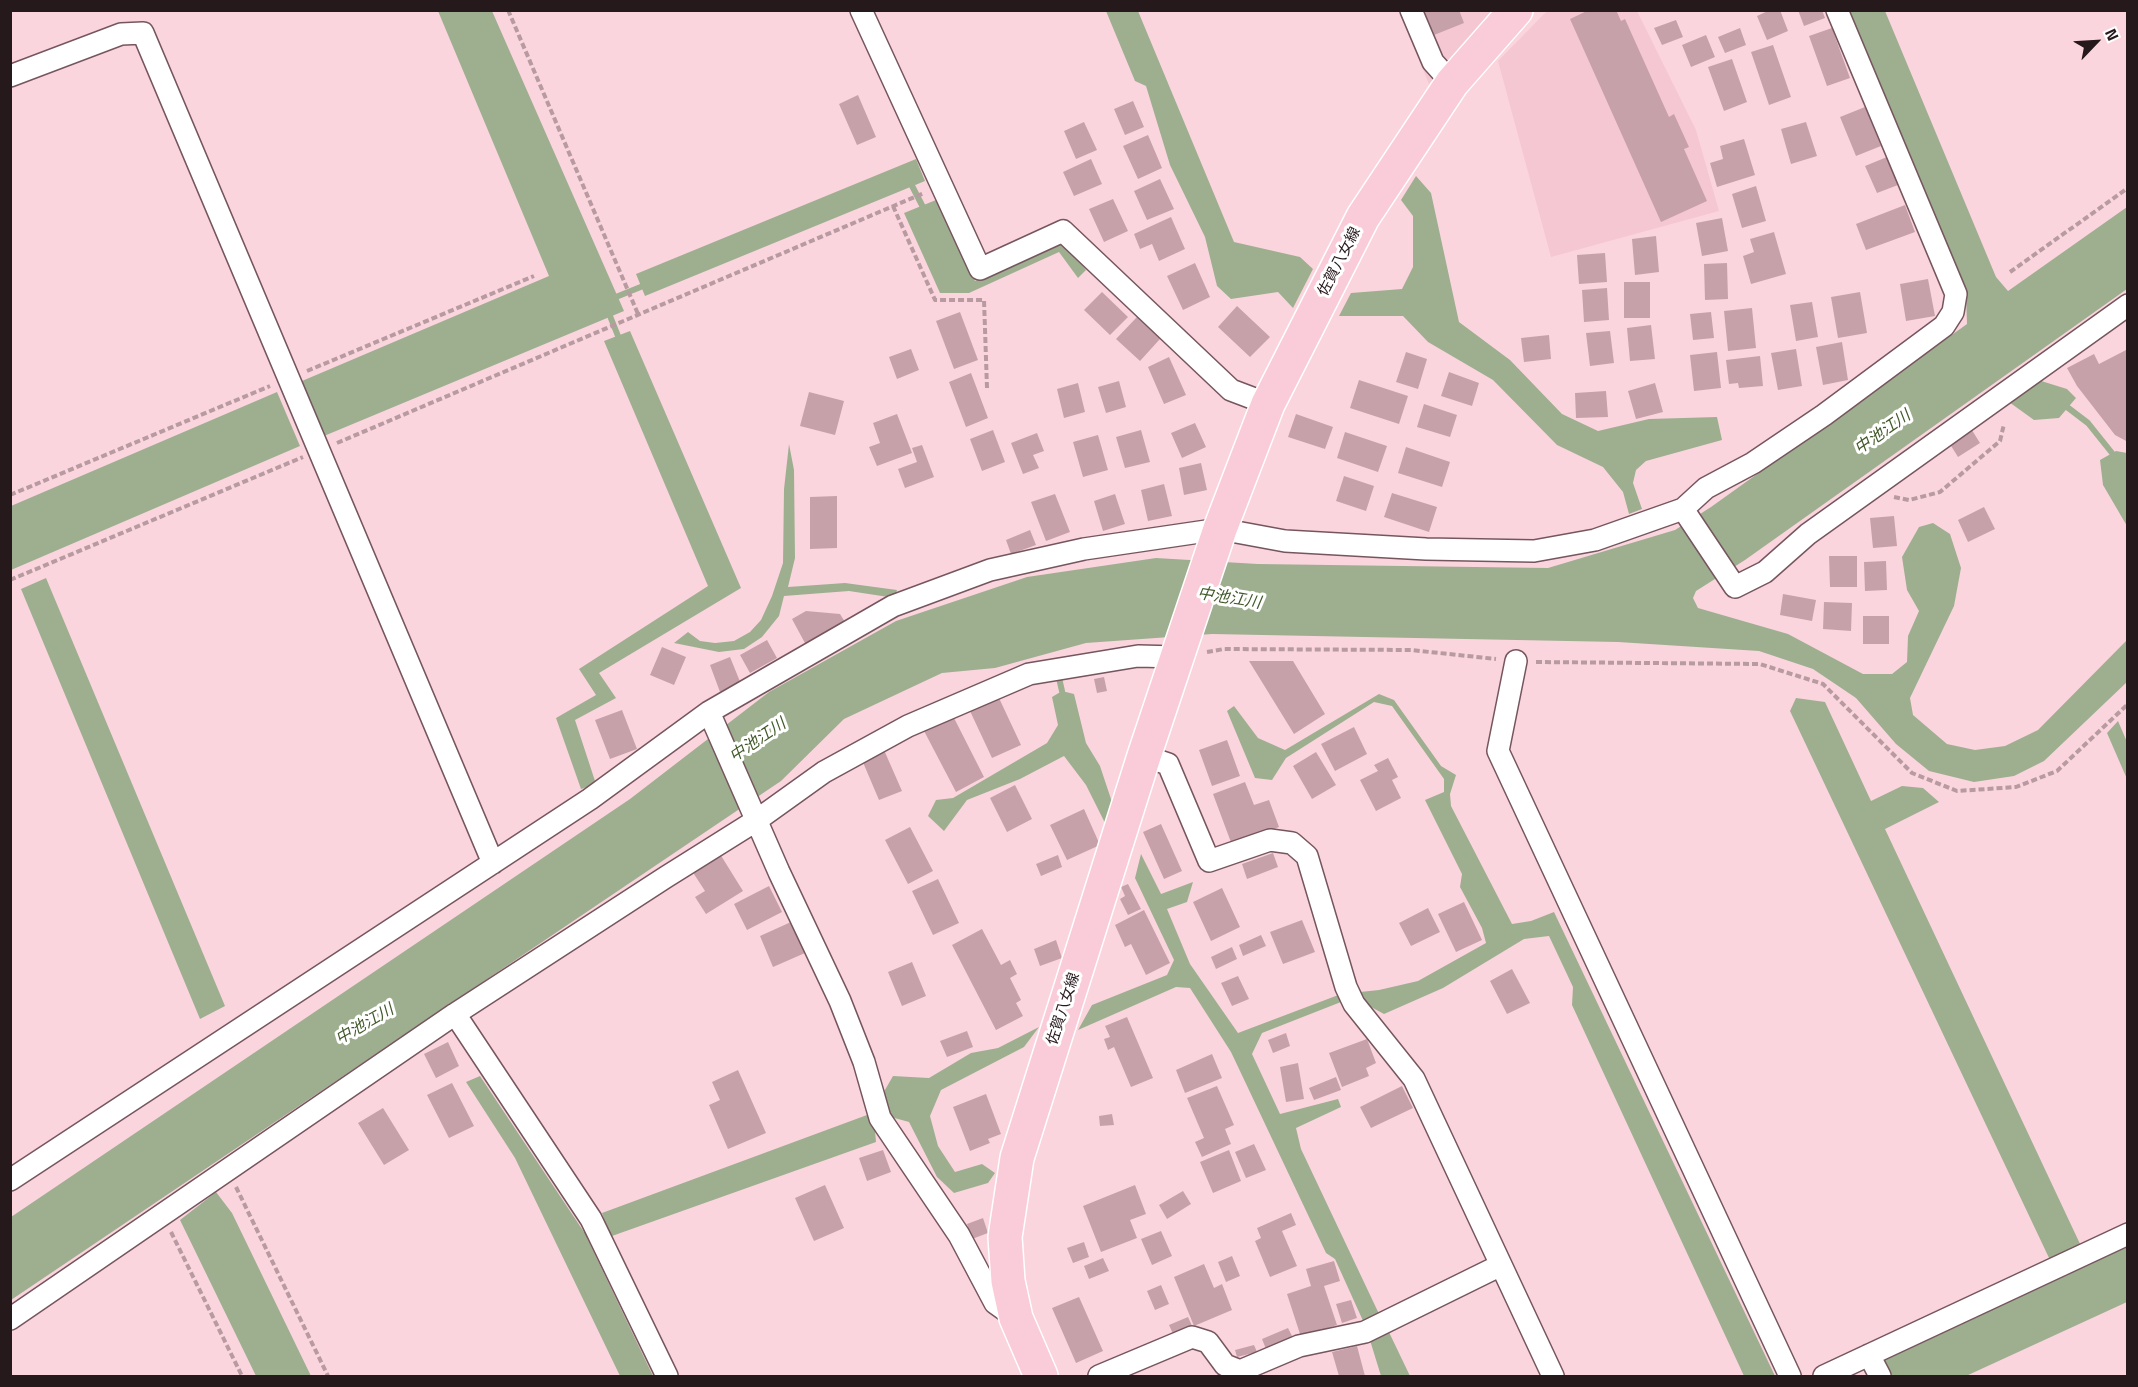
<!DOCTYPE html>
<meta charset="utf-8">
<style>
body{margin:0}
#map{position:relative;width:2138px;height:1387px;overflow:hidden;background:#fbd5de;font-family:"Titillium Web",sans-serif}
canvas{display:block}
.frame{position:absolute;inset:0;border:12px solid #26191c;pointer-events:none}
.north{position:absolute;left:2066px;top:12px;width:60px;height:60px;-webkit-text-stroke:4px #fff;paint-order:stroke;rotate:65deg;font-size:16px;font-weight:700;line-height:24px;text-align:center;color:#26191c}
.north::after{content:'';display:block;margin:auto;width:21px;height:27px;background:#26191c;clip-path:polygon(50% 0,100% 100%,50% 72%,0 100%)}
</style>
<div id="map">
<canvas width="2138" height="1387"></canvas>
<div class="frame"></div>
<div class="north">N</div>
</div>
<script>
const g = document.querySelector('canvas').getContext('2d');
g.lineJoin = 'round';
function fill(path, color) { g.fillStyle = color; g.fill(path, 'evenodd'); }
const shape = rows => new Path2D(rows.map(r => 'M' + r).join(''));
function strokePath(path, color, width, dash) { g.strokeStyle = color; g.lineWidth = width; g.lineCap = dash ? 'butt' : 'round'; g.setLineDash(dash || []); g.stroke(path); }
function write(font, color, halo, rows, align = 'center') {
  g.font = font + ' "Titillium Web","Noto Sans JP",sans-serif'; g.lineWidth = 6; g.setLineDash([]); g.textBaseline = 'middle'; g.strokeStyle = halo; g.fillStyle = color; for (const [text, x, y, turn = 0] of rows) {
    g.save(); g.translate(x, y); g.rotate((+turn || 0) * Math.PI / 180); g.textAlign = isNaN(turn) ? turn : align; if (halo) g.strokeText(text, 0, 0); g.fillText(text, 0, 0); g.restore();
  }
}
fill(shape([
 [1399,11,1498,11,1429,84],
 [1547,11,1637,11,1696,130,1719,211,1551,257,1498,61]
]), '#f5c7d2');
fill(shape([
 [438,11,492,11,624,311,324,436,302,381,549,276],
 [1106,11,1138,11,1234,242,1300,257,1313,269,1293,308,1278,292,1231,299,1217,286,1205,237,1170,165,1146,86,1135,81],
 [1846,11,1885,11,1996,277,2008,291,2127,207,2127,289,1745,560,1696,591,1693,598,1698,608,1788,634,1863,674,1892,674,1907,662,1908,636,1919,611,1907,590,1902,557,1919,527,1933,523,1950,534,1961,568,1954,606,1910,698,1913,715,1947,744,1975,750,2005,746,2038,730,2127,640,2127,682,2044,761,2014,776,1974,782,1929,771,1896,744,1856,698,1813,669,1759,651,1618,642,1212,634,1086,643,995,668,942,673,844,719,781,781,11,1300,11,1217,630,799,769,692,896,621,1027,577,1156,558,1258,564,1548,568,1675,530,1711,507,1967,324,1966,295],
 [916,159,925,181,645,296,636,274],
 [1416,176,1431,193,1459,322,1510,360,1562,414,1598,431,1649,419,1717,417,1722,440,1646,461,1636,470,1633,483,1642,509,1629,514,1623,492,1603,467,1557,445,1493,380,1428,342,1403,316,1339,316,1351,293,1402,289,1413,267,1413,216,1401,200],
 [936,200,975,281,1054,244,1065,242,1086,270,1078,278,1059,252,969,293,940,293,904,213],
 [630,331,741,588,599,673,616,698,575,720,596,784,581,789,556,718,596,695,579,669,708,586,604,341],
 [2038,380,2067,389,2076,398,2059,418,2034,420,2009,402],
 [277,392,300,446,11,570,11,506],
 [789,444,794,470,795,558,788,587,845,583,897,590,895,598,849,591,784,596,779,616,762,637,744,649,719,652,674,643,688,632,700,641,715,643,734,641,750,632,761,620,772,596,783,563,784,489],
 [2116,451,2127,453,2127,526,2103,485,2100,460],
 [46,578,225,1006,200,1019,21,589],
 [1062,691,1074,694,1086,743,1100,766,1114,808,1107,827,1086,785,1064,756,1020,779,967,800,944,831,928,816,936,800,953,798,1047,743,1058,725,1052,697],
 [1379,694,1394,700,1441,766,1456,775,1450,794,1451,806,1512,924,1531,921,1554,912,1775,1376,1744,1376,1572,1005,1573,987,1549,936,1524,939,1443,988,1384,1014,1360,1001,1341,1002,1262,1033,1252,1054,1280,1114,1338,1099,1341,1107,1296,1128,1301,1149,1380,1316,1364,1323,1335,1259,1326,1253,1231,1052,1190,988,1176,987,1078,1030,1092,1005,1167,975,1174,960,1135,878,1141,854,1161,894,1193,882,1187,902,1167,909,1190,964,1238,1033,1341,994,1379,990,1418,981,1486,943,1482,928,1460,887,1462,874,1425,800,1444,792,1444,779,1392,706,1374,702,1286,758,1272,780,1255,778,1227,711,1234,706,1258,738,1285,750],
 [1796,698,1825,702,1871,801,1902,786,1923,788,1939,802,1885,829,2081,1246,2050,1260,1790,711],
 [2118,721,2127,742,2127,779,2107,733],
 [1039,1027,1024,1047,941,1090,930,1116,938,1146,955,1172,982,1164,995,1173,988,1183,954,1193,937,1177,909,1122,891,1117,874,1119,876,1142,612,1236,607,1228,587,1238,653,1376,620,1376,515,1158,466,1082,480,1076,584,1232,605,1222,602,1213,867,1115,870,1116,893,1076,929,1078,971,1053,998,1048],
 [216,1192,232,1213,311,1376,256,1376,180,1220],
 [2127,1247,2127,1302,1966,1376,1890,1376,1883,1361],
 [1387,1328,1410,1376,1381,1376,1369,1337]
]), '#9eaf90');
strokePath(shape([
 [909,180,925,211],
 [611,299,648,284],
 [608,311,620,341],
 [2062,405,2067,407,2088,423,2116,458],
 [1059,678,1062,691]
]), '#9eaf90', 6);
fill(shape([
 [1423,10,1459,10,1464,23,1434,35],
 [1589,10,1616,10,1621,21,1625,19,1669,117,1674,114,1689,147,1684,149,1707,201,1661,222,1570,19],
 [1770,10,1780,10,1788,31,1767,40,1757,16],
 [1798,10,1822,10,1825,18,1804,26],
 [1676,20,1683,37,1662,45,1654,28],
 [1740,28,1746,45,1725,53,1718,37],
 [1832,28,1850,78,1827,86,1809,36],
 [1706,35,1715,57,1691,67,1682,45],
 [1773,45,1791,97,1769,105,1751,52],
 [1732,59,1747,102,1724,111,1708,67],
 [858,95,876,137,857,145,839,104],
 [1133,101,1144,127,1125,135,1114,109],
 [1865,107,1881,146,1856,156,1840,117],
 [1084,122,1097,150,1076,159,1064,131],
 [1806,122,1817,156,1791,164,1781,129],
 [1148,135,1162,168,1138,179,1123,146],
 [1744,139,1755,175,1717,187,1710,163,1723,159,1720,146],
 [1887,157,1898,185,1877,193,1865,166],
 [1091,159,1102,184,1074,196,1063,172],
 [1160,179,1174,209,1147,220,1134,191],
 [1756,186,1766,221,1742,228,1732,194],
 [1113,199,1128,231,1104,242,1089,209],
 [1905,205,1915,232,1866,250,1856,224],
 [1171,217,1185,249,1159,261,1152,244,1140,249,1134,234],
 [1722,218,1728,251,1702,256,1696,223],
 [1774,232,1786,274,1751,284,1743,256,1754,252,1750,239],
 [1656,236,1659,272,1635,275,1632,239],
 [1605,253,1607,282,1579,284,1577,255],
 [1195,263,1210,297,1183,310,1167,276],
 [1727,263,1728,299,1705,300,1704,264],
 [1928,279,1935,316,1906,321,1900,284],
 [1624,282,1650,282,1650,318,1624,318],
 [1607,288,1609,320,1584,322,1582,290],
 [1102,292,1128,317,1110,335,1084,310],
 [1860,292,1867,333,1838,338,1831,297],
 [1812,302,1818,337,1796,341,1790,305],
 [1237,306,1270,337,1250,357,1218,327],
 [1752,308,1756,348,1728,351,1724,311],
 [960,312,978,360,954,369,936,321],
 [1711,312,1714,338,1693,340,1690,314],
 [1137,317,1160,339,1140,361,1116,339],
 [1651,325,1655,359,1630,361,1627,328],
 [1610,331,1614,363,1590,366,1586,333],
 [1549,335,1551,359,1524,362,1521,338],
 [1842,342,1848,380,1823,385,1816,347],
 [911,349,919,370,897,379,889,357],
 [1796,349,1802,386,1778,390,1771,353],
 [2128,349,2128,442,2115,435,2077,386,2067,368,2094,354,2099,364],
 [1406,352,1427,359,1418,389,1396,382],
 [1717,352,1721,388,1694,391,1690,355],
 [1760,356,1763,386,1739,388,1738,383,1729,384,1726,360],
 [1169,357,1186,395,1164,404,1148,367],
 [1449,372,1479,383,1472,406,1441,396],
 [971,373,988,418,966,427,949,382],
 [1359,380,1408,396,1399,424,1350,408],
 [1119,381,1126,407,1106,413,1098,387],
 [1078,383,1085,412,1064,418,1057,389],
 [1655,383,1663,412,1636,419,1628,391],
 [1606,391,1608,417,1576,418,1575,393],
 [809,392,844,401,835,435,800,426],
 [1424,404,1457,415,1450,437,1417,427],
 [897,414,912,453,877,466,869,447,880,443,873,423],
 [1296,414,1333,427,1325,449,1288,437],
 [1195,423,1206,447,1182,458,1171,433],
 [1970,427,1980,443,1958,457,1948,441],
 [993,430,1005,462,982,471,970,439],
 [1141,430,1150,462,1125,468,1116,437],
 [1345,432,1387,446,1378,472,1337,458],
 [1037,433,1044,451,1033,455,1039,468,1023,474,1011,443],
 [1098,435,1108,470,1083,477,1073,442],
 [922,445,934,477,905,488,898,469,917,462,912,448],
 [1406,447,1450,462,1442,487,1398,473],
 [1201,463,1207,490,1184,495,1179,468],
 [1344,476,1374,486,1366,511,1336,501],
 [1164,484,1172,516,1148,521,1141,490],
 [1392,493,1437,507,1429,532,1384,517],
 [1055,494,1070,532,1046,541,1031,502],
 [1115,494,1125,524,1103,531,1094,501],
 [837,496,837,548,810,549,810,497],
 [1984,507,1995,529,1968,542,1958,520],
 [1894,516,1897,546,1873,548,1870,518],
 [1030,530,1036,545,1011,554,1006,540],
 [1829,556,1857,556,1857,587,1830,587],
 [1886,561,1887,590,1865,591,1864,562],
 [1783,594,1816,600,1812,621,1780,615],
 [1824,602,1852,603,1851,631,1823,629],
 [806,611,840,614,845,622,806,645,792,619],
 [1863,616,1889,616,1889,644,1863,644],
 [767,640,777,658,750,673,740,655],
 [662,647,686,657,674,685,650,675],
 [730,657,741,684,720,692,710,665],
 [1249,661,1293,661,1325,714,1294,734],
 [1104,677,1107,691,1097,693,1094,679],
 [999,698,1021,745,992,758,970,711],
 [622,710,637,749,610,759,595,720],
 [952,714,984,777,956,792,923,729],
 [1354,727,1367,754,1335,771,1321,744],
 [1227,740,1240,776,1212,786,1199,750],
 [884,750,902,791,879,800,862,760],
 [1316,752,1336,785,1312,799,1293,766],
 [1388,758,1398,777,1392,780,1401,798,1376,811,1360,780,1378,771,1374,765],
 [1245,782,1254,805,1269,800,1279,827,1232,845,1213,794],
 [1015,785,1032,819,1007,832,990,798],
 [1084,809,1100,845,1067,860,1050,825],
 [1161,824,1182,871,1164,879,1143,832],
 [910,827,933,871,908,884,885,840],
 [1273,853,1278,867,1247,879,1242,864],
 [720,854,743,891,706,914,695,897,705,891,692,871],
 [1058,855,1062,867,1041,876,1036,864],
 [938,879,959,923,933,935,912,891],
 [1128,884,1141,909,1128,915,1120,899,1125,896,1121,887],
 [769,886,782,912,747,930,734,904],
 [1222,888,1240,927,1211,941,1193,902],
 [1464,902,1482,940,1456,952,1438,914],
 [1428,908,1440,932,1411,946,1399,923],
 [1144,910,1170,963,1146,975,1131,944,1125,947,1115,925],
 [1302,920,1315,952,1283,964,1270,932],
 [791,922,805,953,773,967,760,936],
 [982,929,1001,965,1010,960,1017,974,1010,978,1021,1000,1016,1003,1023,1016,996,1030,952,945],
 [1261,935,1266,946,1243,956,1239,945],
 [1056,940,1062,958,1040,966,1034,949],
 [1232,947,1237,959,1216,969,1211,957],
 [912,962,926,996,902,1006,888,972],
 [1512,969,1530,1003,1507,1014,1490,981],
 [1238,976,1249,999,1232,1006,1221,983],
 [1127,1017,1153,1078,1131,1087,1114,1047,1108,1050,1104,1039,1110,1037,1105,1026],
 [967,1031,973,1047,947,1057,940,1041],
 [1286,1033,1290,1046,1273,1053,1268,1040],
 [1367,1039,1376,1063,1366,1068,1369,1076,1342,1087,1329,1053],
 [448,1042,459,1066,436,1078,424,1054],
 [1212,1054,1222,1078,1185,1093,1176,1070],
 [1298,1063,1304,1099,1286,1102,1280,1067],
 [738,1070,766,1133,728,1149,709,1105,720,1100,712,1082],
 [1336,1077,1341,1090,1314,1100,1309,1088],
 [452,1083,474,1126,449,1138,427,1095],
 [1217,1086,1234,1125,1225,1129,1231,1144,1202,1157,1195,1142,1204,1138,1187,1098],
 [1402,1086,1413,1108,1371,1128,1360,1107],
 [986,1094,1001,1134,988,1139,990,1143,970,1151,953,1107],
 [383,1108,409,1150,384,1165,358,1123],
 [1112,1114,1114,1125,1100,1126,1099,1116],
 [1254,1144,1266,1170,1246,1178,1235,1152],
 [883,1150,891,1172,867,1181,859,1158],
 [1229,1150,1241,1181,1213,1193,1200,1162],
 [825,1185,844,1228,814,1241,795,1198],
 [1135,1185,1146,1214,1130,1220,1137,1238,1101,1252,1083,1206],
 [1183,1191,1191,1204,1167,1219,1159,1205],
 [1291,1213,1296,1225,1282,1231,1297,1266,1270,1277,1255,1241,1261,1238,1257,1228],
 [983,1218,988,1233,972,1239,967,1224],
 [1161,1231,1172,1256,1152,1265,1141,1239],
 [1084,1242,1089,1257,1073,1263,1067,1248],
 [1232,1256,1240,1276,1226,1282,1218,1262],
 [1103,1258,1109,1271,1089,1279,1084,1266],
 [1334,1261,1340,1281,1324,1286,1337,1325,1301,1337,1287,1294,1311,1286,1306,1269],
 [1204,1264,1214,1288,1222,1284,1232,1310,1194,1326,1174,1277],
 [1161,1285,1169,1304,1155,1310,1147,1291],
 [1079,1297,1103,1351,1076,1363,1052,1308],
 [1351,1300,1357,1318,1342,1323,1336,1304],
 [1188,1317,1193,1328,1174,1336,1169,1325],
 [1288,1328,1293,1338,1266,1349,1262,1339],
 [1254,1345,1257,1352,1237,1357,1235,1350],
 [1357,1346,1365,1376,1339,1376,1332,1352]
]), '#c7a1aa');
const street = shape([
 [861,10,980,269,1063,231,1231,390,1268,404],
 [1411,10,1433,62,1452,83],
 [10,76,121,34,143,33,493,863],
 [1683,509,1735,587,1765,572,1808,534,2128,305],
 [1516,661,1498,751,1790,1376],
 [709,712,779,872,840,1001,864,1062,880,1118,959,1235,995,1303,1016,1318],
 [1144,756,1168,764,1209,861,1270,840,1292,843,1307,856,1346,987,1354,1004,1414,1079,1553,1376],
 [455,1014,591,1219,667,1376],
 [10,1180,590,799,709,712,893,606,990,570,1084,549,1220,529,1285,541,1426,549,1534,551,1595,540,1683,509,1706,488,1753,463,1824,415,1944,326,1953,312,1956,294,1837,10],
 [10,1319,455,1014,666,877,757,820,824,772,908,726,1029,674,1138,656,1177,657],
 [1869,1355,1880,1376],
 [1099,1376,1192,1337,1208,1342,1225,1365,1240,1371,1299,1346,1365,1332,1501,1265],
 [1824,1376,2128,1234]
]);
const primary = shape([
 [1041,1376,1016,1318,1008,1281,1005,1237,1017,1158,1144,756,1220,529,1268,404,1363,217,1452,83,1516,10]
]);
strokePath(street, '#76565e', 24);
strokePath(primary, '#fff', 36);
strokePath(shape([
 [508,10,638,314],
 [893,206,935,300,984,300,987,388],
 [2010,272,2128,188],
 [307,371,534,276],
 [337,443,924,193],
 [10,495,270,386],
 [1894,497,1909,500,1940,492,2000,441,2004,424],
 [10,580,303,457],
 [1207,652,1224,649,1411,650,1496,659],
 [1536,662,1760,664,1823,684,1912,773,1957,791,2016,787,2057,771,2128,704],
 [236,1187,328,1376],
 [171,1232,242,1376]
]), '#b89aa1', 4, [6, 3]);
strokePath(street, '#fff', 21);
strokePath(primary, '#facbd8', 33);
write('15px', '#26191c', '#fff', [
 ["佐賀八女線",1340,262,-63],
 ["佐賀八女線",1064,1009,-72]
]);
write('italic 16px', '#41592a', '#fff', [
 ["中池江川",1883,433,-35],
 ["中池江川",1229,599,9],
 ["中池江川",758,741,-34],
 ["中池江川",365,1025,-30]
]);
</script>
